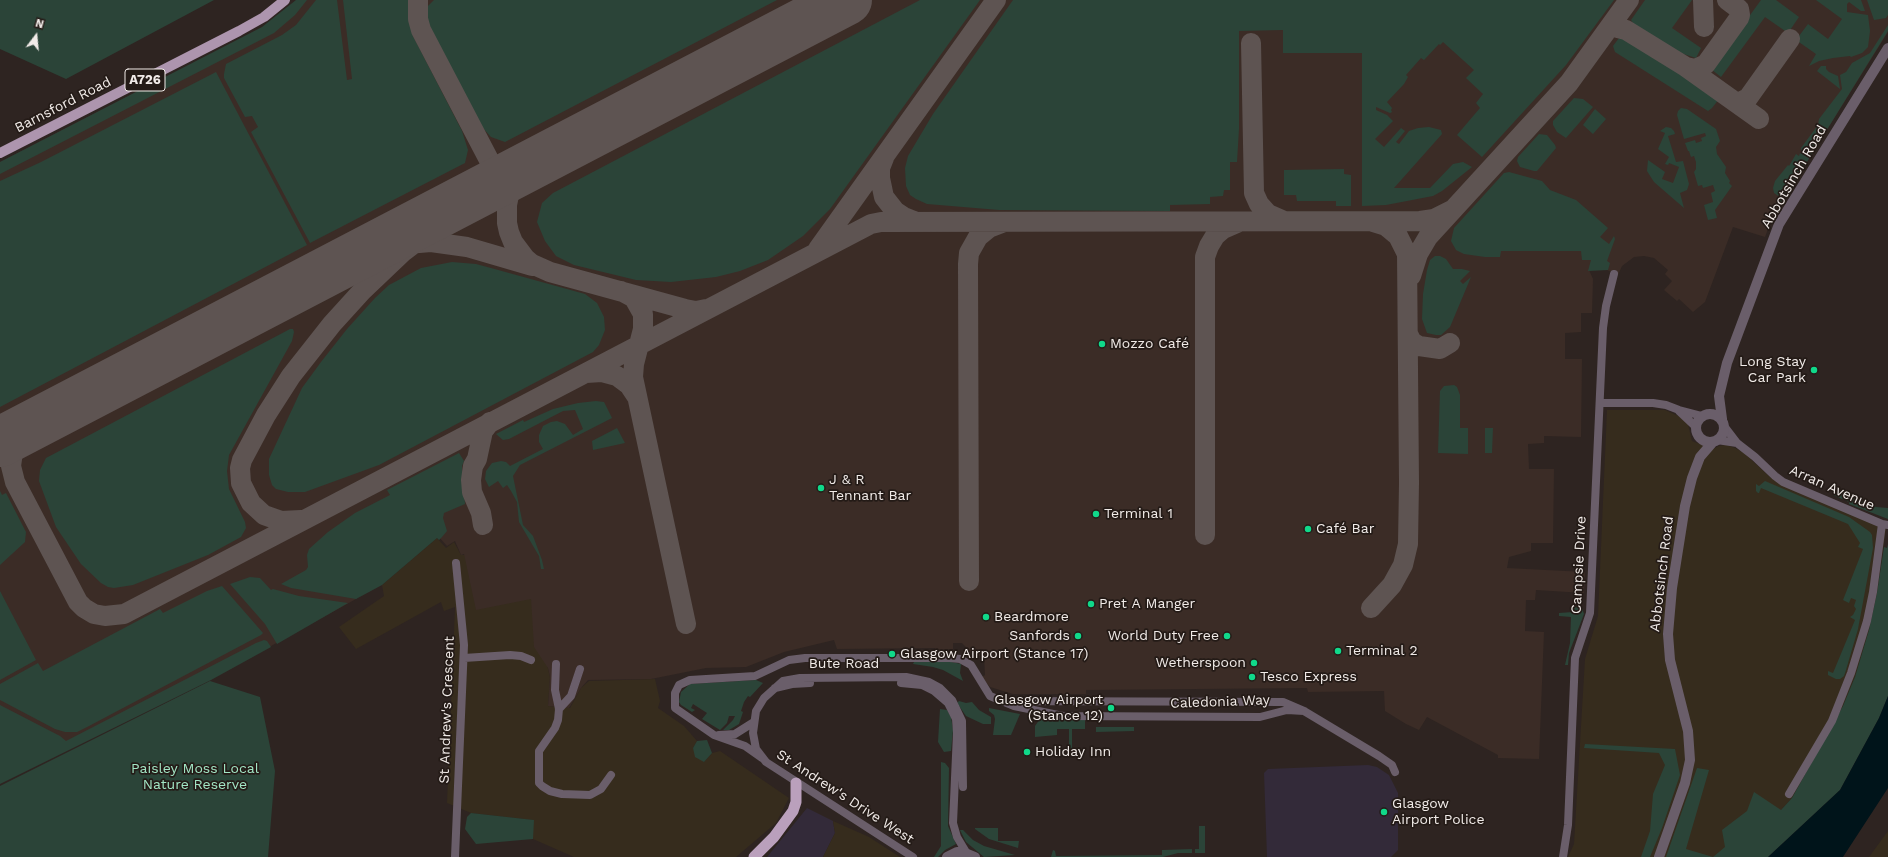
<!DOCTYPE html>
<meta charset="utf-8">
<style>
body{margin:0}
#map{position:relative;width:1888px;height:857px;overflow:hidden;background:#2e2421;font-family:"Work Sans",sans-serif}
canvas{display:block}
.north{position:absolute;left:16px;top:16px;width:40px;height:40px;-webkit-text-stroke:3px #241b17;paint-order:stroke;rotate:16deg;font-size:11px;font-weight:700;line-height:16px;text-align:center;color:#f1ebe8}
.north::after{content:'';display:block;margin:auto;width:14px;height:18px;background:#f1ebe8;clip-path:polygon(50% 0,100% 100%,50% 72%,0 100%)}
</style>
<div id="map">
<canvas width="1888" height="857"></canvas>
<div class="north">N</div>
</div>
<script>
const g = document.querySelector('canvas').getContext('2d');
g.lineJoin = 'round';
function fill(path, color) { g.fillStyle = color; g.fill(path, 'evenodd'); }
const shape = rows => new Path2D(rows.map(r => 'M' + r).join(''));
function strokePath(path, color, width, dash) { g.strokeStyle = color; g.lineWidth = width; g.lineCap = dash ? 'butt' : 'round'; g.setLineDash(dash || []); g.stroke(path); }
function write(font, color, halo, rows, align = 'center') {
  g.font = font + ' "Work Sans",sans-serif'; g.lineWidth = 3.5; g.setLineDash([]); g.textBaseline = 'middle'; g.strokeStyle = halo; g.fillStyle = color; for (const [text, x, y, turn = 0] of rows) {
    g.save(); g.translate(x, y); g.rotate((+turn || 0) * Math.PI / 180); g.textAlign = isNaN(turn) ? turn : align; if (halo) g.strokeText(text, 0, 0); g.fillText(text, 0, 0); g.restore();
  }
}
fill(shape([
 [1368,765,1377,767,1389,775,1398,793,1398,850,1391,857,1267,857,1264,773,1268,769],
 [807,808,833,821,835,833,823,857,767,857]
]), '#332a39');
fill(shape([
 [1607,410,1665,410,1687,420,1692,441,1713,449,1719,446,1726,445,1735,448,1744,453,1771,478,1785,486,1886,529,1877,593,1869,630,1855,677,1843,706,1792,798,1781,810,1746,857,1568,857,1574,844,1585,659,1598,616],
 [437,538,446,548,454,542,461,555,465,555,531,599,550,677,548,706,570,708,581,688,589,681,655,679,660,701,658,708,684,726,697,741,693,748,704,762,712,753,720,751,789,798,776,823,736,857,574,857,533,839,533,820,471,813,447,803,455,607,444,611,441,602,356,649,339,627,384,596,382,585],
 [833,821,869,837,900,857,823,857,835,833],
 [1888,831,1888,857,1869,857]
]), '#362c1d');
fill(shape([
 [298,0,1888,0,1888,32,1773,216,1765,237,1733,227,1705,302,1693,312,1679,299,1677,301,1664,290,1672,281,1665,274,1668,270,1654,258,1644,256,1634,257,1622,266,1618,275,1607,270,1589,270,1593,279,1592,313,1581,313,1581,332,1565,333,1565,359,1582,359,1581,437,1544,436,1544,443,1528,444,1529,469,1554,469,1553,543,1531,543,1531,551,1509,557,1507,568,1585,572,1584,593,1536,590,1535,600,1526,600,1525,631,1544,632,1539,759,1498,758,1498,755,1427,717,1419,730,1406,724,1385,711,1384,691,1308,692,1307,688,1086,690,1086,694,1013,694,990,687,982,677,985,675,984,655,971,657,970,652,965,646,962,643,953,643,953,649,935,650,935,648,837,649,834,640,784,652,746,667,706,668,651,679,588,680,581,688,569,708,548,706,550,677,548,668,534,647,531,599,476,610,464,554,461,555,455,541,447,546,438,536,356,599,271,646,0,783,0,162,265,26]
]), '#3b2c26');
fill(shape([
 [0,0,214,0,66,79,0,49],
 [296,0,307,0,295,15,274,33,0,174,0,162,262,27],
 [316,0,337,0,347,80,352,79,343,0,408,0,408,16,413,36,462,131,468,150,465,163,310,243,251,132,258,127,252,116,245,117,224,78,224,74,226,64,282,35,296,25],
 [434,0,777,0,505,142,491,137,481,126,433,36,426,14,426,8],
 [920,0,980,0,830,209,803,236,768,260,740,271,716,277,671,282,636,280,574,265,556,256,545,241,537,222,542,203,553,193],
 [1013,0,1614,0,1566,65,1482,157,1457,135,1480,108,1476,103,1483,94,1466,78,1474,70,1443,42,1440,45,1439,44,1424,60,1421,58,1406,75,1408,77,1404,84,1387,102,1392,108,1391,110,1392,112,1390,113,1376,107,1376,110,1387,115,1393,121,1375,139,1384,147,1401,128,1405,131,1396,142,1399,144,1409,131,1418,128,1429,127,1441,130,1442,134,1394,188,1430,188,1453,164,1463,162,1472,167,1442,191,1433,196,1386,205,1362,206,1362,53,1283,53,1283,30,1239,31,1239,129,1237,162,1230,162,1230,190,1224,190,1223,196,1210,197,1210,204,1170,205,1170,211,999,210,927,204,916,199,910,195,906,186,905,168,908,156,933,114],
 [1645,0,1692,0,1672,28,1701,48,1696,58,1671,50,1641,33,1635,26,1631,20],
 [1761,0,1776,0,1799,17,1788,33,1765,17,1721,77,1711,69],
 [1816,0,1861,0,1865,11,1861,11,1849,2,1847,4,1847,12,1868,15,1870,31,1868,47,1862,53,1851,57,1850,56,1833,58,1819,61,1809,66,1816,54,1796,40,1808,24,1828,39,1842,19],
 [1867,0,1888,0,1888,15,1886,18,1874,20],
 [1888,25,1888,31,1781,204,1777,202,1780,197,1774,193,1773,188,1775,181,1788,165,1789,166,1796,154,1799,156,1800,153,1801,154,1801,148,1818,125,1819,119,1842,89,1840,75,1846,72,1852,63,1870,53],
 [1619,38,1629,40,1637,44,1718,95,1719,99,1712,108,1708,111,1615,52,1613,46],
 [1821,66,1826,66,1826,69,1829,72,1838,76,1840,89,1817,71],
 [216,72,307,245,0,407,0,181,41,162],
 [1574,98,1583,99,1593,107,1566,138,1557,132,1553,125,1553,121],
 [1681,108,1687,109,1716,129,1720,141,1716,147,1717,154,1726,167,1725,173,1730,181,1729,183,1732,186,1715,210,1717,218,1708,220,1704,205,1713,202,1711,193,1715,191,1713,185,1703,188,1702,185,1698,186,1694,172,1696,169,1696,162,1694,156,1691,157,1689,151,1688,151,1685,143,1695,140,1696,143,1702,141,1701,138,1706,136,1705,133,1684,139,1677,115,1678,111],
 [1595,109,1606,119,1593,134,1583,125],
 [1666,127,1671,128,1674,131,1675,134,1668,136,1676,162,1683,161,1689,184,1687,190,1680,193,1684,208,1654,182,1647,171,1648,160,1665,172,1662,179,1673,183,1679,167,1669,163,1668,165,1665,164,1669,157,1658,149,1665,133,1660,131],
 [1539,134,1547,135,1555,145,1556,148,1537,171,1534,171,1520,167,1517,161,1518,157],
 [1344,169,1344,174,1351,175,1351,206,1336,206,1336,201,1297,201,1296,195,1284,195,1284,170],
 [1509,172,1542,181,1550,190,1576,200,1608,228,1600,237,1609,244,1614,236,1615,239,1607,261,1610,263,1608,270,1588,271,1591,260,1582,260,1581,251,1501,251,1500,257,1485,257,1464,254,1456,250,1451,241,1454,228,1504,173],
 [1435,256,1440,256,1446,259,1453,269,1462,269,1470,271,1460,281,1463,284,1471,277,1450,327,1441,335,1436,335,1427,333,1422,319,1423,294,1427,270,1430,260],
 [452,262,476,264,491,268,585,294,597,303,604,317,605,330,599,345,593,352,379,465,305,492,288,492,276,489,272,485,269,475,269,459,302,388,321,362,347,329,375,298,389,285,421,268],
 [290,329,293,329,294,332,292,341,229,455,227,471,229,489,245,522,246,528,241,537,208,555,133,585,114,588,108,587,101,583,81,564,56,527,39,481,40,470,46,458],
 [1454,385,1457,387,1460,395,1460,428,1468,428,1468,454,1438,453,1440,391,1444,386],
 [596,401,604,402,612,418,520,465,513,476,523,525,533,536,542,560,544,569,541,569,539,556,519,522,517,502,511,491,507,485,503,488,498,481,489,487,485,479,486,471,492,463,501,461,506,462,510,466,543,449,539,442,539,435,543,426,551,422,557,421,565,424,573,435,583,429,575,410,563,411,509,439,503,440,496,434,523,420,524,422,553,409,578,403],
 [617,428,625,443,593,450,592,441],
 [1485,428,1493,428,1492,453,1485,453],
 [459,453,464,461,462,466,465,504,444,513,443,518,447,531,442,537,439,540,437,538,382,585,356,599,291,588,281,584,306,570,308,567,307,555,309,549,328,532,355,513,390,495,387,490],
 [1765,481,1849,517,1870,532,1872,535,1873,548,1858,629,1846,670,1844,676,1840,679,1836,679,1828,675,1828,671,1833,673,1855,620,1850,617,1853,615,1856,609,1854,606,1856,600,1851,598,1849,603,1843,600,1863,549,1858,547,1860,543,1848,524,1761,488,1759,493,1758,493,1756,491,1756,484,1759,486],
 [1831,488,1876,507,1888,508,1888,519,1849,504,1849,502,1833,495],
 [0,491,2,495,6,493,26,532,25,542,0,565],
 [1888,544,1888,696,1879,718,1840,790,1768,857,1666,857,1697,768,1709,770,1686,849,1713,857,1725,847,1722,830,1747,811,1754,792,1781,810,1792,798,1843,706,1855,677,1869,630,1877,593,1884,547,1887,548],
 [250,577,260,578,271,590,273,589,299,596,348,603,277,644,265,624,230,584],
 [222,586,263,633,261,635,89,726,77,732,65,732,55,729,0,700,0,684,38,663,43,671,160,609,163,613,207,591],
 [0,591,36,660,0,680],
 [1574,606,1582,608,1584,614,1569,653,1568,665,1565,665,1570,643,1571,617,1559,616,1559,613,1573,612],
 [264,640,267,641,271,647,211,680,0,784,0,705,60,736,66,741,256,643],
 [914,662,951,662,961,664,960,673,963,681,943,670,933,667,913,664],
 [756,680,763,683,750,697,748,696,744,702,741,711,743,712,739,724,729,730,723,730,733,720,735,716,729,716,727,723,720,730,702,719,707,713,693,704,691,708,695,710,692,712,681,705,679,702,681,692,690,684],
 [210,681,260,697,275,771,268,857,0,857,0,786],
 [959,701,966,703,972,702,979,710,991,717,991,724,983,724,966,716,957,703],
 [989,708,1020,714,1011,735,993,735,995,719,994,715,989,711],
 [940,709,947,710,951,717,953,730,951,751,944,752,938,742],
 [1042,716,1070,720,1085,720,1085,729,1072,729,1072,751,1069,752,1069,729,1057,729,1057,735,1035,737,1035,726],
 [1096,727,1134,727,1134,731,1096,732],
 [707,740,712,753,704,762,695,757,693,748,697,741],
 [1585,744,1675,749,1680,775,1662,828,1650,857,1641,857,1650,831,1653,794,1665,765,1659,753,1584,748],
 [941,762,945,763,949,768,948,826,956,844,945,850,938,857,934,857,941,846],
 [471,813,534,820,533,839,476,844,465,829,467,817],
 [1199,826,1205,826,1205,853,1195,853,1195,849,1199,849],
 [975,828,998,828,998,841,1019,841,1018,848,989,839,975,829],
 [960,830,963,830,973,840,984,846,1015,855,984,857,966,842],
 [1192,849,1192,853,1178,853,1163,857,1051,857,1053,850,1055,851,1056,856,1162,855,1162,850]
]), '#2b4438');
fill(shape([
 [1888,696,1888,788,1843,857,1768,857,1840,790,1879,718]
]), '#00141a');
strokePath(shape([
 [418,0,418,19,421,30,500,181],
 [1703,0,1704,27],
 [1608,29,1614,27,1626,30,1686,67,1759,119],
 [1251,43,1254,193,1259,204,1268,214,1284,221],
 [1686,67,1695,69,1706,64,1739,18,1740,15,1739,9,1727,0],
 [1734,101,1740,102,1748,98,1790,39],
 [884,158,880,168,880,178,884,197,895,211,904,217,914,221],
 [537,162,518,179,509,195,507,205,507,223,509,232,513,242,525,258,532,264,550,272,685,309,696,311,706,309],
 [818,249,996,0],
 [357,256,395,245,431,242,467,247,532,266],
 [1411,276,1418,254,1428,237,1569,83,1629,0],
 [621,291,634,298,643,314,643,329,634,364,633,377,686,624],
 [1408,334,1412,342,1419,346,1440,349,1450,343],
 [586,373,602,372,617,376,629,385,637,397],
 [31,426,20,437,13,452,11,466,15,482,78,602,84,608,94,614,105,616,124,614,871,224,881,222,1420,221,1434,219,1452,210],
 [301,520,281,521,264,515,251,503,241,483,240,468,242,460,266,415,291,376,332,324,362,291,403,252,487,188],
 [483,525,481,513,472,492,471,480,473,466,477,459,483,431,490,422],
 [1205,535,1205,257,1209,246,1215,236,1223,229,1239,222],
 [969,581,968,264,969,253,978,237,989,228,1002,223],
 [1371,608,1392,585,1403,565,1408,544,1409,483,1407,254,1398,236,1386,226,1373,222]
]), '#5e5452', 20);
strokePath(shape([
 [0,442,847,0]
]), '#5e5452', 50);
strokePath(shape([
 [1600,403,1653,403,1666,405,1679,410,1702,416],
 [1679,411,1696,427],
 [1724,426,1737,443,1755,457,1775,476,1783,482,1882,524,1888,525],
 [1717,440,1737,443],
 [464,658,510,655,521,656,531,660],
 [556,664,555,690,559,709,558,720,555,728,539,751,539,783,542,786,550,791,562,794,590,795,601,789,611,775],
 [901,683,922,685,934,691,948,703,956,719,957,733,953,823,957,837,966,852],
 [775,688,792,684,810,683],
 [1009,701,1283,702,1304,711,1379,756,1392,765,1395,772],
 [559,709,571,696,580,669],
 [719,735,735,734,754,722],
 [762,758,745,746,714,735,675,708,675,693,679,685,690,680,755,676,789,660,805,658,950,658,960,659,971,665,990,696,1014,706,1063,716,1260,717,1287,710,1304,711],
 [1789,794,1832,721,1851,673,1867,621,1873,592,1882,524],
 [455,857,464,645,456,563],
 [913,857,766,762,756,749,753,733,756,711,764,698,783,681,800,678,906,677,929,682,940,688,952,700,962,721,963,787],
 [1563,857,1568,825,1575,658,1590,613,1603,328,1606,306,1614,274]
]), '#6a5e6a', 8);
strokePath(shape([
 '1696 428a14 14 0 1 1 28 0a14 14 0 1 1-28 0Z',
 [1722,419,1719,396,1727,363,1779,224,1888,48],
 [947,857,957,852,963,852,975,857],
 [1659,857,1685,783,1690,760,1688,731,1670,660,1668,634,1672,588,1685,506,1692,478,1700,457,1713,442]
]), '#6a5e6a', 10);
strokePath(shape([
 [0,153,239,31,264,17,285,0]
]), '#ad95ae', 10);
strokePath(shape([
 [754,857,774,837,793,811,796,802,796,783]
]), '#baa0bc', 11);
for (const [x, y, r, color] of [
 [1102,344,4,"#10d98a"],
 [1814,370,4,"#10d98a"],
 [821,488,4,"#10d98a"],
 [1096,514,4,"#10d98a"],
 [1308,529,4,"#10d98a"],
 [1091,604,4,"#10d98a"],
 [986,617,4,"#10d98a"],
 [1078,636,4,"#10d98a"],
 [1227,636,4,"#10d98a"],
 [1338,651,4,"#10d98a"],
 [892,654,4,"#10d98a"],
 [1254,663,4,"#10d98a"],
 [1252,677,4,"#10d98a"],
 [1111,708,4,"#10d98a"],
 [1027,752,4,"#10d98a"],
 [1384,812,4,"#10d98a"]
]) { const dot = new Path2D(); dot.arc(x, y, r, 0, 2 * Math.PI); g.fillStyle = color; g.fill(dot); strokePath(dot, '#241b17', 1.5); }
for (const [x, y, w] of [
 [145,80,40]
]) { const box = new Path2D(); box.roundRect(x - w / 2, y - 11, w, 22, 3); g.fillStyle = '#241b17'; g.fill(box); strokePath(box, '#f1ebe8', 1); }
write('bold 13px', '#f1ebe8', null, [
 ["A726",145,80]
]);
write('14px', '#f1ebe8', '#241b17', [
 ["Barnsford Road",63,105,-27],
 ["Abbotsinch Road",1794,177,-60],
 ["Arran Avenue",1832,488,24],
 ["Campsie Drive",1579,565,-87],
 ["Abbotsinch Road",1662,574,-83],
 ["Bute Road",844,664],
 ["Caledonia Way",1220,702,-2],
 ["St Andrew's Crescent",447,710,-88],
 ["St Andrew's Drive West",845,797,33]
]);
write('14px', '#f1ebe8', '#241b17', [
 ["Mozzo Café",1110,344],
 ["Long Stay",1806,362,"right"],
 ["Car Park",1806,378,"right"],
 ["J & R",829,480],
 ["Tennant Bar",829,496],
 ["Terminal 1",1104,514],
 ["Café Bar",1316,529],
 ["Pret A Manger",1099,604],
 ["Beardmore",994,617],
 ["Sanfords",1070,636,"right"],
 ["World Duty Free",1219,636,"right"],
 ["Terminal 2",1346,651],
 ["Glasgow Airport (Stance 17)",900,654],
 ["Wetherspoon",1246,663,"right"],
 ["Tesco Express",1260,677],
 ["Glasgow Airport",1103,700,"right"],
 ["(Stance 12)",1103,716,"right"],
 ["Holiday Inn",1035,752],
 ["Glasgow",1392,804],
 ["Airport Police",1392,820]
], 'left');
write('14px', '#a2e6c5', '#241b17', [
 ["Paisley Moss Local",195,769],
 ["Nature Reserve",195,785]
]);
</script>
